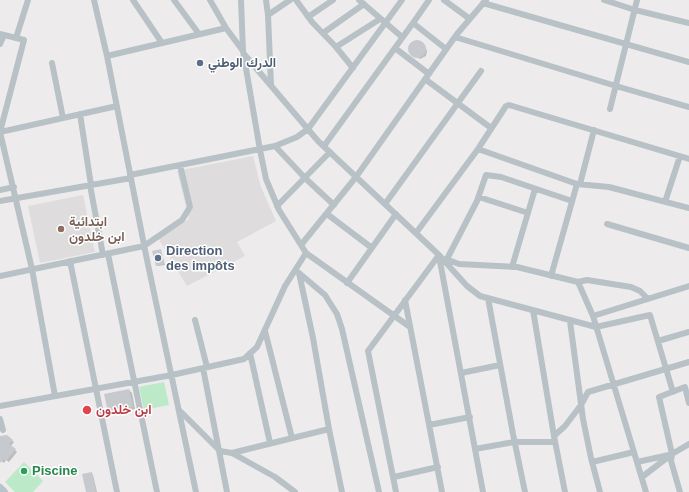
<!DOCTYPE html>
<meta charset="utf-8">
<style>
body{margin:0}
canvas{display:block;background:#eeebec}
</style>
<canvas width="689" height="492"></canvas>
<script>
const g = document.querySelector('canvas').getContext('2d');
g.lineJoin = 'round';
function fill(path, color) { g.fillStyle = color; g.fill(path, 'evenodd'); }
const shape = rows => new Path2D(rows.map(r => 'M' + r).join(''));
function strokePath(path, color, width, dash) { g.strokeStyle = color; g.lineWidth = width; g.lineCap = dash ? 'butt' : 'round'; g.setLineDash(dash || []); g.stroke(path); }
function write(font, color, halo, rows, align = 'center') {
  g.font = font + ' Helvetica,Vazirmatn,sans-serif'; g.lineWidth = 3; g.setLineDash([]); g.textBaseline = 'middle'; g.strokeStyle = halo; g.fillStyle = color; for (const [text, x, y, turn = 0] of rows) {
    g.save(); g.translate(x, y); g.rotate((+turn || 0) * Math.PI / 180); g.textAlign = isNaN(turn) ? turn : align; if (halo) g.strokeText(text, 0, 0); g.fillText(text, 0, 0); g.restore();
  }
}
fill(shape([
 [253,156,261,187,276,221,237,242,245,256,187,286,158,238,189,219,177,171],
 [83,195,95,252,40,263,28,206]
]), '#dfdcdd');
fill(shape([
 [164,382,169,405,144,410,139,387],
 [24,462,43,481,33,492,15,492,5,482]
]), '#bce9c8');
fill(shape([
 [417,41,425,46,427,51,426,56,420,59,409,52,410,44],
 [161,251,165,265,158,266,157,265],
 [129,390,132,393,135,409,112,414,109,412],
 [6,436,14,442,11,446,17,452,9,462,6,460,4,463,0,460,0,437],
 [91,473,93,475,97,492,87,492]
]), '#0003');
fill(shape([
 '408 49a9 9 0 1 1 18 0a9 9 0 1 1-18 0Z',
 [161,249,164,264,156,266,152,251],
 [129,389,133,407,108,412,104,394],
 [7,435,13,440,9,444,16,449,6,461,4,459,0,463,0,436],
 [92,472,96,492,86,492,82,474]
]), '#c6c9cd');
strokePath(shape([
 [94,0,107,56,146,255,196,492],
 [133,0,162,43],
 [174,0,199,34],
 [210,0,226,28,243,51],
 [241,0,243,51,260,150,266,179,279,210,306,253,410,327],
 [266,0,268,15,290,0],
 [296,0,312,22,336,47,353,68],
 [359,0,402,37],
 [444,0,470,19],
 [604,0,635,10,689,23],
 [483,3,689,62],
 [268,15,271,85],
 [308,17,333,0],
 [413,23,446,49],
 [323,33,364,4],
 [0,34,24,40,0,132,32,269,55,396],
 [455,37,616,86,689,107],
 [16,38,28,0],
 [0,44,4,35],
 [336,47,380,19],
 [395,48,429,74],
 [244,54,318,141,439,255,467,286,480,296,596,327,650,315,673,392],
 [107,56,226,28],
 [52,63,63,118],
 [425,79,491,128],
 [610,109,637,0],
 [80,114,91,185],
 [0,132,117,106],
 [275,146,305,178,334,205],
 [324,146,413,23,429,0],
 [478,149,577,184,609,187,689,208],
 [130,175,275,146,297,137,308,129,402,0],
 [580,184,594,130],
 [90,185,103,255],
 [0,190,14,187],
 [479,197,528,213],
 [0,201,131,178],
 [665,202,680,156],
 [385,204,481,71],
 [277,206,330,152],
 [327,214,372,248],
 [607,224,689,248],
 [416,233,478,149,506,106,509,105,689,159],
 [301,245,356,177,457,34,486,0],
 [108,254,157,492],
 [439,256,483,492],
 [446,259,459,264,517,267,578,282,593,316,646,492],
 [447,259,477,201,486,175,501,177,572,201],
 [70,261,117,492],
 [512,267,535,189],
 [299,273,325,295,337,314,342,329,379,492],
 [299,273,313,338,329,429,342,492],
 [0,276,144,246,182,220,190,207,180,165],
 [551,276,577,184],
 [578,282,587,280,631,287,640,291,648,299],
 [347,283,396,214],
 [488,298,513,434,525,492],
 [405,300,442,492],
 [533,310,554,436,565,492],
 [593,316,689,286],
 [195,320,207,367],
 [570,321,583,419,591,458,600,492],
 [265,331,292,438],
 [658,341,689,332],
 [250,353,270,443],
 [203,368,227,492],
 [461,373,500,365],
 [0,406,172,375,244,359,257,347,285,286,306,253],
 [179,410,220,451,232,453,329,429],
 [0,419,3,430],
 [429,425,470,417],
 [554,436,565,426,581,405,588,392,689,362],
 [475,449,514,442,555,442],
 [232,453,275,477,295,492],
 [592,462,634,452],
 [637,462,669,455],
 [394,477,438,467],
 [642,477,672,454,689,444],
 [396,492,368,351,439,255],
 [680,492,671,461,672,454,659,397,685,387,689,403]
]), '#b8c2c6', 6);
strokePath(shape([
 [0,488,4,492]
]), '#b8c4cc', 8);
for (const [x, y, r, color] of [
 [200,63,4,"#5c6f8a"],
 [61,229,4,"#8d6e63"],
 [158,258,4,"#5c6f8a"],
 [87,410,5,"#e0444e"],
 [24,471,4,"#2e9e5b"]
]) { const dot = new Path2D(); dot.arc(x, y, r, 0, 2 * Math.PI); g.fillStyle = color; g.fill(dot); strokePath(dot, '#fff', 1.5); }
write('bold 13px', '#4e5e75', '#fff', [
 ["الدرك الوطني",208,63],
 ["Direction",166,251],
 ["des impôts",166,266]
], 'left');
write('bold 13px', '#785e54', '#fff', [
 ["ابتدائية",69,222],
 ["ابن خلدون",69,237]
], 'left');
write('bold 13px', '#be3a42', '#fff', [
 ["ابن خلدون",96,410]
], 'left');
write('bold 13px', '#27864d', '#fff', [
 ["Piscine",32,471]
], 'left');
</script>
